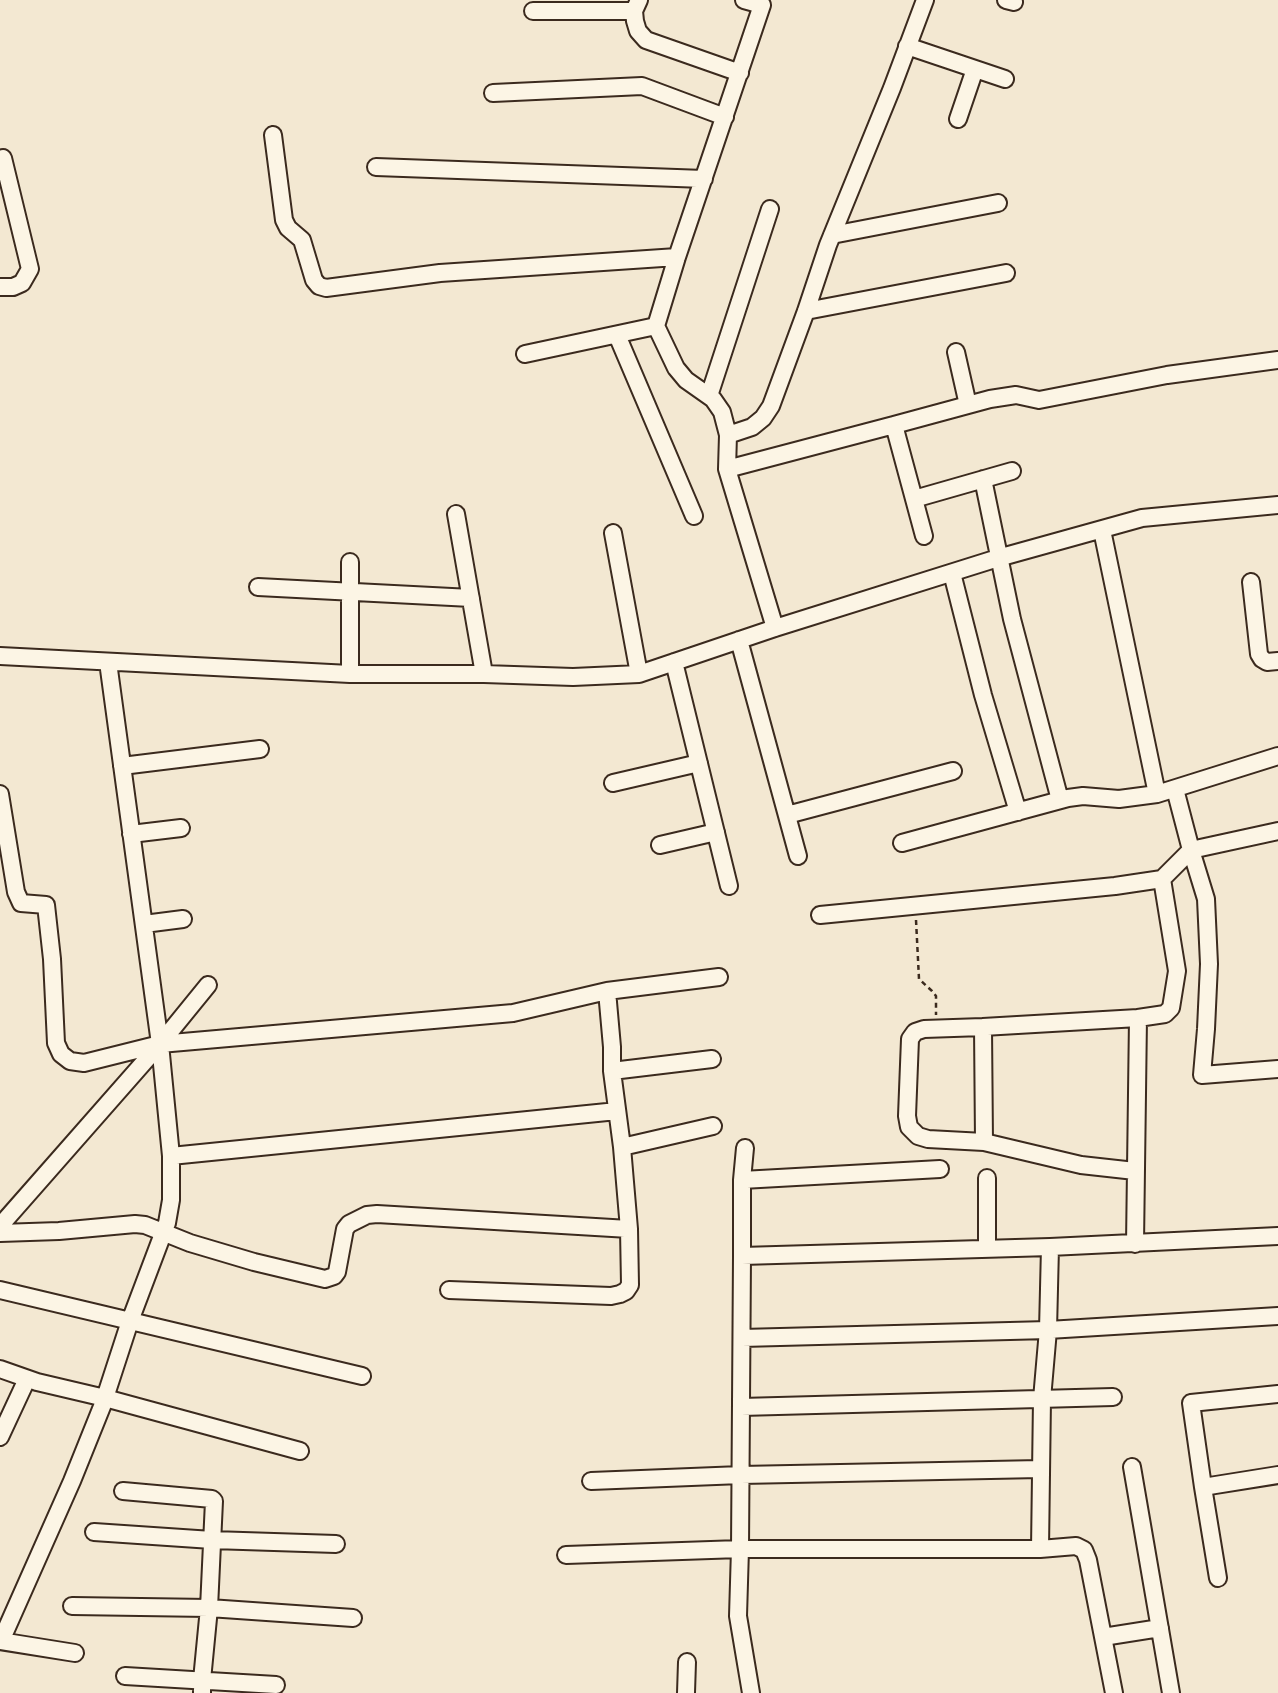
<!DOCTYPE html>
<style>
body{margin:0}
canvas{display:block;background:#f3e8d2}
</style>
<canvas width="1278" height="1693"></canvas>
<script>
const g = document.querySelector('canvas').getContext('2d');
g.lineJoin = 'round';
const shape = rows => new Path2D(rows.map(r => 'M' + r).join(''));
function strokePath(path, color, width, dash) { g.strokeStyle = color; g.lineWidth = width; g.lineCap = dash ? 'butt' : 'round'; g.setLineDash(dash || []); g.stroke(path); }
const minor = shape([
 [639,0,634,11,635,21,638,31,646,40,740,73],
 [744,0,762,5,677,257,656,326,676,368,686,380,713,399,722,412,728,435,727,469,775,628],
 [1006,0,1014,2],
 [533,11,634,11],
 [907,46,1005,79],
 [493,93,642,86,725,117],
 [958,119,975,69],
 [273,135,284,220,288,228,302,240,314,280,319,286,326,288,440,273,677,257],
 [376,167,704,179],
 [832,235,998,203],
 [0,287,13,287,22,283,30,269,3,158],
 [806,311,1006,273],
 [617,335,694,516],
 [956,352,968,405],
 [525,354,656,326],
 [709,396,770,209],
 [894,425,990,399,1016,395,1039,400,1167,375,1278,360],
 [728,435,752,427,763,418,771,406,806,311,828,245,892,88,925,0],
 [727,469,894,425,924,536],
 [983,479,1012,619,1060,800],
 [914,499,1012,471],
 [456,514,484,674],
 [1102,530,1157,794],
 [613,533,639,674],
 [952,573,983,695,1018,812],
 [1251,582,1259,654,1262,659,1267,662,1278,661],
 [258,587,471,598],
 [739,640,798,856],
 [0,656,350,674,484,674,573,677,639,674,775,628,998,558,1142,518,1278,505],
 [674,662,729,886],
 [350,674,350,562],
 [122,766,260,749],
 [613,783,699,763],
 [1175,789,1191,850,1278,831],
 [0,794,16,892,21,903,46,905,52,959,56,1043,61,1054,70,1061,84,1063,160,1044,513,1013,607,991,612,1047,612,1071,622,1147,629,1229,630,1285,626,1291,620,1294,611,1296,449,1290],
 [787,815,953,771],
 [131,834,181,828],
 [902,843,1068,798,1083,796,1119,799,1157,794,1278,756],
 [660,845,716,832],
 [820,915,1115,886,1162,879,1191,850,1206,899,1209,964,1206,1029,1202,1075,1278,1069],
 [144,924,183,919],
 [607,991,719,977],
 [983,1027,924,1029,915,1032,910,1039,907,1116,909,1127,918,1136,928,1139,984,1142,1081,1165,1135,1171],
 [612,1071,712,1059],
 [984,1142,983,1027,1138,1018],
 [622,1147,713,1126],
 [171,1156,617,1111],
 [742,1180,940,1169],
 [0,1226,160,1044,208,985],
 [0,1233,59,1231,135,1224,145,1225,190,1243,254,1262,325,1279,334,1276,337,1272,345,1229,349,1224,367,1215,377,1214,629,1229],
 [1135,1244,1138,1018,1165,1014,1171,1008,1177,971,1162,879],
 [987,1249,987,1178],
 [742,1256,742,1180,745,1148],
 [0,1290,362,1376],
 [742,1338,1048,1330,1278,1316],
 [0,1369,37,1382,105,1398,300,1451],
 [741,1407,1113,1397],
 [0,1437,27,1379],
 [1132,1467,1171,1693],
 [591,1481,741,1475,1040,1469],
 [1203,1487,1191,1403,1278,1394],
 [123,1491,212,1499,214,1501,209,1608,202,1680,202,1693],
 [94,1532,212,1540,336,1544],
 [1040,1549,1042,1399,1048,1330,1050,1247],
 [566,1555,740,1549,1040,1549,1076,1546,1084,1550,1088,1560,1114,1693],
 [1218,1578,1203,1487,1278,1475],
 [72,1606,209,1608,353,1618],
 [1103,1637,1160,1628],
 [0,1641,75,1653],
 [1,1641,72,1481,103,1404,130,1321,167,1223,171,1200,171,1156,160,1044,108,662],
 [125,1676,276,1685],
 [686,1693,687,1662],
 [751,1693,738,1616,740,1549,742,1256,1050,1247,1278,1236]
]);
strokePath(minor, '#3b2a1e', 20);
strokePath(shape([
 [916,920,919,979,932,991,936,996,936,1015]
]), '#3b2a1e', 2.5, [5, 4]);
strokePath(minor, '#fcf5e5', 16);
</script>
